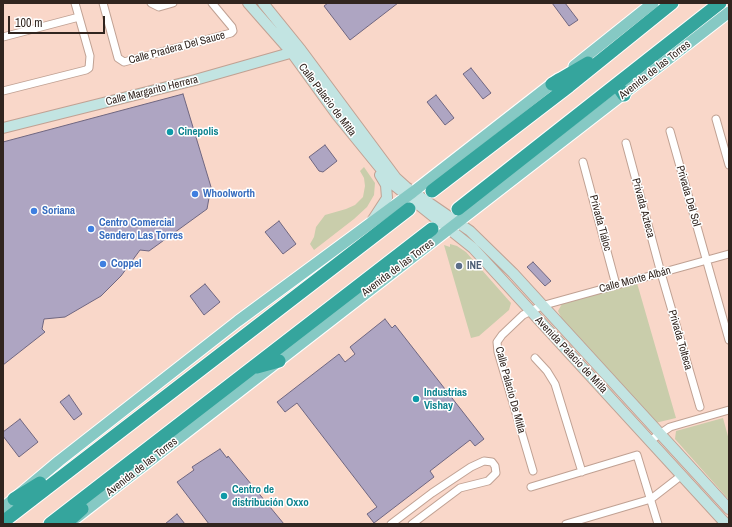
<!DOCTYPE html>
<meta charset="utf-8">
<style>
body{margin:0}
#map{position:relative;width:732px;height:527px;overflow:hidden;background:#f9d7c9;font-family:"Archivo Narrow",sans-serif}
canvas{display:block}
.frame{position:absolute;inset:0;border:4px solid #31251f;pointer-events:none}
.scale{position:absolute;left:8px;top:16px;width:97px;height:18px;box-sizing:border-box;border:2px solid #31251f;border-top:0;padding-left:5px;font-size:12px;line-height:14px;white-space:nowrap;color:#31251f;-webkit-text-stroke:3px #fff;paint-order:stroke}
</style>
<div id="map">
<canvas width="732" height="527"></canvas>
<div class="frame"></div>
<div class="scale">100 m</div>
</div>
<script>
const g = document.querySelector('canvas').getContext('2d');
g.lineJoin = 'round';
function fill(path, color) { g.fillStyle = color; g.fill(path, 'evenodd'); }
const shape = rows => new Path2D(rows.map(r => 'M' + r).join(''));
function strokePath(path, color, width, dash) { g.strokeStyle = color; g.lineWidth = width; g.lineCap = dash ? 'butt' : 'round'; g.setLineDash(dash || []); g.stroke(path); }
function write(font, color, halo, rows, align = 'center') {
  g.font = font + ' "Archivo Narrow",sans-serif'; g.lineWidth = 3; g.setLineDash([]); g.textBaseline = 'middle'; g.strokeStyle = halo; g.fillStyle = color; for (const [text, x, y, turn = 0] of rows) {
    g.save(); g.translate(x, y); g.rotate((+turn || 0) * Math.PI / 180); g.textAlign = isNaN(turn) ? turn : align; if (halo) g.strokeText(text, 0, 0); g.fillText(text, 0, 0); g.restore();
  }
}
fill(shape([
 [364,167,375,183,374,195,367,207,354,219,314,250,310,244,314,237,316,227,325,215,346,209,355,205,363,197,365,186,364,178,360,171],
 [450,244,457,246,466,252,511,303,509,310,479,336,471,338,444,245,450,247],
 [637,283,676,418,655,423,563,321,558,311,563,302],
 [723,418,729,440,729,500,675,439,676,431]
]), '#c9cdab');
const building = shape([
 [328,3,398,3,350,40,324,6,328,3],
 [552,3,565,3,578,20,569,26,552,3],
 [471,68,491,93,483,99,463,74,471,68],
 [183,94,211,187,207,209,149,251,140,250,121,276,101,296,65,317,44,319,42,329,45,332,3,365,3,142,183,94],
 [436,95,454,118,445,125,427,102,436,95],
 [325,145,337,161,323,172,319,171,309,157,325,145],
 [279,221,296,244,283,254,265,232,279,221],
 [533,262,551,281,545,286,527,267,533,262],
 [205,284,220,302,204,315,190,296,205,284],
 [385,319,392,328,395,325,484,439,475,446,470,440,430,471,434,477,374,523,367,514,377,507,297,403,285,412,277,402,339,354,345,362,355,354,350,347,385,319],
 [69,395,82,414,74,420,60,402,69,395],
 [20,419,38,442,19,457,3,436,3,432,20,419],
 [220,449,227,458,228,456,284,524,209,524,177,482,194,470,192,467,220,449],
 [177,514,185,524,165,524,177,514]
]);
fill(building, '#aea5c2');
strokePath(building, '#6f6680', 1);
const street = shape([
 [103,3,118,58,124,62,231,33,233,31,232,27,212,3],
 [151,3,159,7,173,3],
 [3,37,79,17],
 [3,91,86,70,89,68,90,56,75,3],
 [716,119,729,165],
 [670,131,729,340],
 [626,143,661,273,700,407],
 [583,162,616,285],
 [535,358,547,371,555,384,582,472],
 [651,440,670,427,729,410],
 [533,471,498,352,497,342,502,335,523,315,541,306,729,254],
 [531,487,637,455,658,524],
 [391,524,432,493,471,467,484,461,492,462,495,466,496,473,488,481,460,488,412,524],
 [566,524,651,499,682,475]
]);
const secondary = shape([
 [248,3,292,53,337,115,394,185,473,248,726,524],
 [263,3,301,50,396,178,406,187,470,231,513,273,729,509],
 [3,128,195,80,297,51],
 [372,221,387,198,386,185,380,175]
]);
const primary = shape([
 [574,66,653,3],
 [3,508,59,461,238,321,413,192,558,79],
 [76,518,729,12]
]);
const highway = shape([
 [552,84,588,63],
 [617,85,624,95],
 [432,191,569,86,672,3],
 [458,209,720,3],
 [257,367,279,361],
 [14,499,40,483],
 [3,522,409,209],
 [50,524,432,229],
 [65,524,82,509]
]);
strokePath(street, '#c0a193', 9);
strokePath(secondary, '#c0a193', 12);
strokePath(primary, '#fff', 13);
strokePath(highway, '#fff', 15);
strokePath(street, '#fff', 7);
strokePath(secondary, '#c2e4e2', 10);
strokePath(primary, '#86c9c4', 11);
strokePath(highway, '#35a59d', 13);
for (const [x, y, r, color] of [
 [170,132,4,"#0f9aa8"],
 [195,194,4,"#3f7fe0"],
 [34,211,4,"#3f7fe0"],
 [91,229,4,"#3f7fe0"],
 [103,264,4,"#3f7fe0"],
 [459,266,4,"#5c6f8a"],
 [416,399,4,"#0f9aa8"],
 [224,496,4,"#0f9aa8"]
]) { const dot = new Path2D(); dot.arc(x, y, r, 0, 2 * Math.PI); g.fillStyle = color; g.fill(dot); strokePath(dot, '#fff', 1.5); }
write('11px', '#31251f', '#fff', [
 ["Calle Pradera Del Sauce",177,48,-15],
 ["Avenida de las Torres",655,70,-38],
 ["Calle Margarito Herrera",152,91,-14],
 ["Calle Palacio de Mitla",327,100,53],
 ["Privada Del Sol",688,196,74],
 ["Privada Azteca",643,208,75],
 ["Privada Tláloc",600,223,75],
 ["Avenida de las Torres",398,268,-37],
 ["Calle Monte Albán",635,280,-15],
 ["Privada Tolteca",680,340,74],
 ["Avenida Palacio de Mitla",571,355,47],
 ["Calle Palacio De Mitla",510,390,75],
 ["Avenida de las Torres",142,467,-38]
]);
write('bold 11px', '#0d838f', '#fff', [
 ["Cinepolis",178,132],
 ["Industrias",424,393],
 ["Vishay",424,406],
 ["Centro de",232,490],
 ["distribución Oxxo",232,503]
], 'left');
write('bold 11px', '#366cbe', '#fff', [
 ["Whoolworth",203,194],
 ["Soriana",42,211],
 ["Centro Comercial",99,223],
 ["Sendero Las Torres",99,236],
 ["Coppel",111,264]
], 'left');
write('bold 11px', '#4e5e75', '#fff', [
 ["INE",467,266]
], 'left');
</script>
